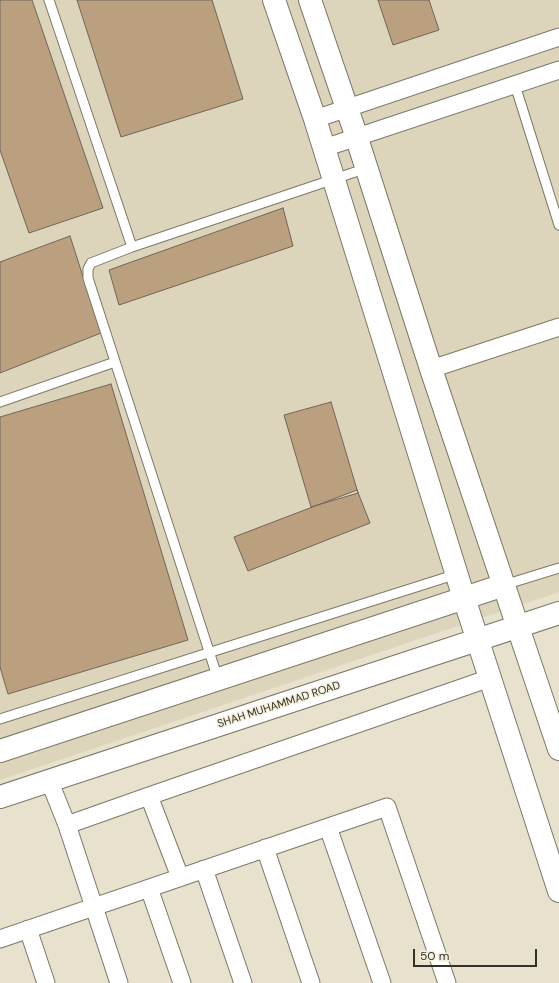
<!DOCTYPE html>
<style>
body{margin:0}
#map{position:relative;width:559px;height:983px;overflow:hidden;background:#e7e1ce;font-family:"DM Sans",sans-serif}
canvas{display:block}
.scale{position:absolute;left:413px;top:949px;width:124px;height:18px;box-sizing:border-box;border:2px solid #333129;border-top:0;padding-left:5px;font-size:12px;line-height:14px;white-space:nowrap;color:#333129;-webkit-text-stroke:3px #f4efdb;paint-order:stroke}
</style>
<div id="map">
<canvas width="559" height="983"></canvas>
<div class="scale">50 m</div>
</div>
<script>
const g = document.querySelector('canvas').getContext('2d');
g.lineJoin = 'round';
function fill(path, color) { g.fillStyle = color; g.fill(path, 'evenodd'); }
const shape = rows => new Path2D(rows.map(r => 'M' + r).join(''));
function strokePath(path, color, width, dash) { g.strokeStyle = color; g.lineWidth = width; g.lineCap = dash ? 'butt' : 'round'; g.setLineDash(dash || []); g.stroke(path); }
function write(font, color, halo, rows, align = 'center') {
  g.font = font + ' "DM Sans",sans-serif'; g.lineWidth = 3; g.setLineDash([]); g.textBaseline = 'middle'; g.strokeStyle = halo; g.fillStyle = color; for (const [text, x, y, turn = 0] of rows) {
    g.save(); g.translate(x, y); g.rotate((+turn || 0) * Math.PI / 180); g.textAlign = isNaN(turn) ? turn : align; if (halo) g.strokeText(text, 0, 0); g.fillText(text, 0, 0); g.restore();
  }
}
fill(shape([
 [0,0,559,0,559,592,0,780]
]), '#dcd5bb');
const building = shape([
 [0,0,32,0,103,208,29,233,0,150,0,0],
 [77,0,212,0,243,99,121,137,77,0],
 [378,0,429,0,439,30,393,45,378,0],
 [283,208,293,246,119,305,109,270,283,208],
 [70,236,101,333,0,373,0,262,70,236],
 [111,384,188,640,8,694,0,667,0,417,111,384],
 [331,402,358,493,311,507,284,415,331,402],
 [357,490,370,523,248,571,234,537,357,490]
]);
fill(building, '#bba07f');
strokePath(building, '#706557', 1);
const lane = shape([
 [49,0,132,247,91,263,88,269,88,278,218,679],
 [515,85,559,225],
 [132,247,367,168],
 [0,402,115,362],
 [504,585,559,568],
 [0,719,457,574]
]);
const street = shape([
 [315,119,559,37],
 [324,148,559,70],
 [431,369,559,327],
 [49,780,67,825,119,983],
 [149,796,490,678],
 [67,825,149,796,180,877],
 [328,827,382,983],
 [265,848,311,983],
 [204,869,243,983],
 [149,888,182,983],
 [28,929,46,983],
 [0,939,387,807,447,983]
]);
const secondary = shape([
 [274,0,315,119,464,598,559,891],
 [310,0,353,126,431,369,559,749],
 [0,751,504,585],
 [0,797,559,613]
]);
strokePath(lane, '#7d7867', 11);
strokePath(street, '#7d7867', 19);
strokePath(secondary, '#7d7867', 24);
strokePath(lane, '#fff', 9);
strokePath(street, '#fff', 17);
strokePath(secondary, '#fff', 22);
write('11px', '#333129', '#f4efdb', [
 ["SHAH MUHAMMAD ROAD",279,705,-18]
]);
</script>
